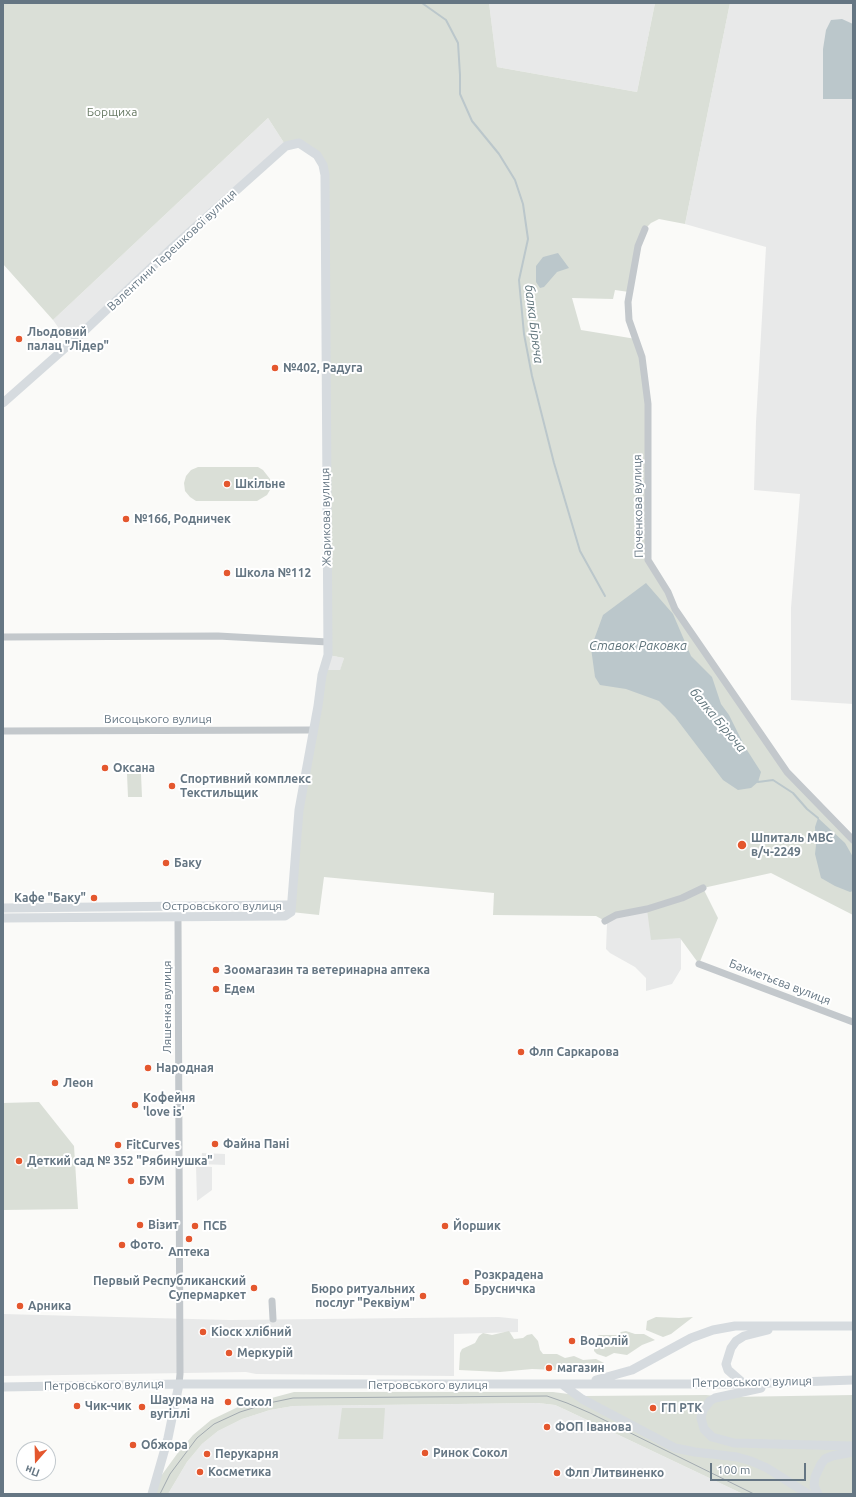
<!DOCTYPE html>
<meta charset="utf-8">
<style>
body{margin:0}
#map{position:relative;width:856px;height:1497px;overflow:hidden;background:#fafaf8;font-family:Ubuntu,sans-serif}
canvas{display:block}
.frame{position:absolute;inset:0;border:4px solid #657683;pointer-events:none}
.north{position:absolute;left:16px;top:1441px;width:40px;height:40px;box-sizing:border-box;background:#fff;border:1px solid #c1c8cd;border-radius:50%;rotate:200deg;font-size:11px;font-weight:700;line-height:16px;text-align:center;color:#657683}
.north::after{content:'';display:block;margin:auto;width:14px;height:18px;background:#e4572e;clip-path:polygon(50% 0,100% 100%,50% 72%,0 100%)}
.scale{position:absolute;left:710px;top:1463px;width:96px;height:18px;box-sizing:border-box;border:2px solid #657683;border-top:0;padding-left:5px;font-size:12px;line-height:14px;white-space:nowrap;color:#657683;-webkit-text-stroke:3px #fff;paint-order:stroke}
</style>
<div id="map">
<canvas width="856" height="1497"></canvas>
<div class="frame"></div>
<div class="north">Пн</div>
<div class="scale">100 m</div>
</div>
<script>
const g = document.querySelector('canvas').getContext('2d');
g.lineJoin = 'round';
function fill(path, color) { g.fillStyle = color; g.fill(path, 'evenodd'); }
const shape = rows => new Path2D(rows.map(r => 'M' + r).join(''));
function strokePath(path, color, width, dash) { g.strokeStyle = color; g.lineWidth = width; g.lineCap = dash ? 'butt' : 'round'; g.setLineDash(dash || []); g.stroke(path); }
function write(font, color, halo, rows, align = 'center') {
  g.font = font + ' Ubuntu,sans-serif'; g.lineWidth = 4; g.setLineDash([]); g.textBaseline = 'middle'; g.strokeStyle = halo; g.fillStyle = color; for (const [text, x, y, turn = 0] of rows) {
    g.save(); g.translate(x, y); g.rotate((+turn || 0) * Math.PI / 180); g.textAlign = isNaN(turn) ? turn : align; if (halo) g.strokeText(text, 0, 0); g.fillText(text, 0, 0); g.restore();
  }
}
fill(shape([
 [489,3,655,3,637,92,497,67],
 [730,3,853,3,853,704,791,700,791,608,800,494,754,490,756,422,766,247,685,224],
 [268,118,286,146,70,344,53,320],
 [328,655,344,658,340,671,323,670],
 [647,909,681,938,681,969,672,984,646,991,646,978,635,967,610,953,606,949,607,924,605,921],
 [202,1153,225,1154,225,1165,201,1164],
 [196,1166,212,1167,212,1190,197,1201],
 [3,1314,230,1320,499,1317,518,1319,518,1332,454,1334,454,1376,256,1374,246,1372,3,1376],
 [538,1403,555,1405,566,1410,743,1494,168,1494,187,1462,202,1444,218,1431,242,1419,270,1410,293,1406]
]), '#e8e9e9');
fill(shape([
 [3,3,489,3,497,67,637,92,655,3,730,3,685,224,659,219,651,223,645,229,629,292,615,290,613,299,572,298,581,330,636,339,648,404,649,560,660,581,787,772,853,840,853,915,771,873,703,888,718,918,699,964,680,938,651,940,647,909,605,921,596,916,493,915,494,893,324,877,319,915,291,912,298,839,323,670,340,670,344,658,328,655,323,165,299,143,286,146,268,118,53,320,3,264],
 [198,467,258,467,263,470,270,479,270,490,267,495,257,501,196,501,190,497,185,491,184,483,186,476,191,470],
 [127,774,141,774,142,797,128,797],
 [39,1102,74,1146,78,1209,3,1210,3,1103],
 [656,1317,679,1318,693,1317,671,1334,663,1337,646,1330,647,1321],
 [509,1331,514,1339,523,1338,527,1335,532,1334,538,1341,540,1350,543,1354,557,1354,565,1358,574,1356,583,1360,596,1359,604,1363,591,1365,583,1371,532,1369,500,1372,459,1370,460,1353,462,1349,475,1343,479,1336,483,1333,492,1335],
 [626,1331,635,1334,644,1334,655,1340,642,1345,627,1355,614,1353,606,1357,597,1354,594,1351,595,1338,599,1335,618,1335,621,1332],
 [294,1392,553,1392,584,1396,706,1395,728,1397,853,1395,853,1494,743,1494,566,1410,555,1405,538,1403,293,1406,270,1410,242,1419,218,1431,202,1444,187,1462,168,1494,152,1494,161,1476,177,1454,193,1435,211,1420,238,1407],
 [342,1408,385,1408,383,1439,338,1439]
]), '#dadfd7');
fill(shape([
 [842,19,853,24,852,99,823,99,823,49,826,30,831,20],
 [558,253,569,268,557,272,544,287,540,288,536,282,536,266,543,257],
 [646,583,673,614,691,656,712,677,721,704,729,715,745,747,761,772,758,782,751,788,738,790,723,780,675,717,659,701,626,689,600,685,595,677,591,648,603,615],
 [818,818,845,843,853,857,853,891,850,892,835,886,821,878,815,854,816,845,815,827]
]), '#bbc7cb');
strokePath(shape([
 [422,3,446,20,458,43,460,75,460,94,472,121,499,154,515,180,523,204,528,239,519,280,524,334,532,376,554,463,580,551,605,596],
 [757,780,758,782,773,780,793,793,807,809,818,818]
]), '#bbc7cb', 2);
strokePath(shape([
 [645,229,638,246,628,302,629,320,642,357,648,404,648,560,668,592,675,609,787,772,853,840],
 [3,637,218,636,328,642],
 [3,731,313,730],
 [178,918,180,1374,179,1384],
 [605,921,616,915,647,909,682,898,703,888],
 [699,964,853,1022],
 [272,1301,273,1319]
]), '#c3c8cc', 7);
strokePath(shape([
 [3,403,81,334,174,246,286,146,299,143,317,155,323,165,325,175,328,655,322,675,318,706,299,810,291,912],
 [3,908,287,905,291,912],
 [3,918,285,916,291,912],
 [596,1380,632,1370,691,1338,713,1330,735,1326,853,1326],
 [744,1384,728,1370,726,1364,731,1348,736,1341,744,1336,768,1330],
 [563,1385,582,1399,675,1448,695,1452,737,1457,751,1461,767,1468,808,1494],
 [3,1387,179,1384,744,1384,853,1380],
 [761,1388,715,1398,710,1401,703,1410,701,1418,704,1429,712,1437,734,1443,853,1446],
 [152,1494,168,1438,179,1384],
 [818,1494,814,1486,815,1477,821,1464,825,1459,832,1456,853,1452]
]), '#d6dbdf', 9);
strokePath(shape([
 [160,1494,170,1474,197,1438,214,1424,240,1412,269,1403,293,1398,547,1396,567,1403,590,1413,754,1494]
]), '#a2aab0', 1);
for (const [x, y, r, color] of [
 [19,339,4,"#e4572e"],
 [275,368,4,"#e4572e"],
 [227,484,4,"#e4572e"],
 [126,519,4,"#e4572e"],
 [227,573,4,"#e4572e"],
 [105,768,4,"#e4572e"],
 [172,786,4,"#e4572e"],
 [742,845,5,"#e4572e"],
 [166,863,4,"#e4572e"],
 [94,898,4,"#e4572e"],
 [216,970,4,"#e4572e"],
 [216,989,4,"#e4572e"],
 [521,1052,4,"#e4572e"],
 [148,1068,4,"#e4572e"],
 [55,1083,4,"#e4572e"],
 [135,1105,4,"#e4572e"],
 [215,1144,4,"#e4572e"],
 [118,1145,4,"#e4572e"],
 [19,1161,4,"#e4572e"],
 [131,1181,4,"#e4572e"],
 [140,1225,4,"#e4572e"],
 [195,1226,4,"#e4572e"],
 [445,1226,4,"#e4572e"],
 [189,1239,4,"#e4572e"],
 [122,1245,4,"#e4572e"],
 [466,1282,4,"#e4572e"],
 [254,1288,4,"#e4572e"],
 [423,1296,4,"#e4572e"],
 [20,1306,4,"#e4572e"],
 [203,1332,4,"#e4572e"],
 [572,1341,4,"#e4572e"],
 [229,1353,4,"#e4572e"],
 [549,1368,4,"#e4572e"],
 [228,1402,4,"#e4572e"],
 [77,1406,4,"#e4572e"],
 [142,1407,4,"#e4572e"],
 [653,1408,4,"#e4572e"],
 [547,1427,4,"#e4572e"],
 [133,1445,4,"#e4572e"],
 [425,1453,4,"#e4572e"],
 [207,1454,4,"#e4572e"],
 [200,1472,4,"#e4572e"],
 [557,1473,4,"#e4572e"]
]) { const dot = new Path2D(); dot.arc(x, y, r, 0, 2 * Math.PI); g.fillStyle = color; g.fill(dot); strokePath(dot, '#fff', 1.5); }
write('12px', '#687a64', '#fff', [
 ["Борщиха",112,112]
]);
write('12px', '#657683', '#fff', [
 ["Валентини Терешкової вулиця",172,250,-43],
 ["Поченкова вулиця",638,506,-91],
 ["Жарикова вулиця",326,517,-91],
 ["Висоцького вулиця",158,719],
 ["Островського вулиця",222,906],
 ["Бахметьєва вулиця",780,982,21],
 ["Ляшенка вулиця",167,1007,-90],
 ["Петровського вулиця",752,1382,-1],
 ["Петровського вулиця",104,1385,-1],
 ["Петровського вулиця",428,1385]
]);
write('bold 12px', '#657683', '#fff', [
 ["Льодовий",27,332],
 ["палац \"Лідер\"",27,346],
 ["№402, Радуга",283,368],
 ["Шкільне",235,484],
 ["№166, Родничек",134,519],
 ["Школа №112",235,573],
 ["Оксана",113,768],
 ["Спортивний комплекс",180,779],
 ["Текстильщик",180,793],
 ["Шпиталь МВС",751,838],
 ["в/ч-2249",751,852],
 ["Баку",174,863],
 ["Кафе \"Баку\"",86,898,"right"],
 ["Зоомагазин та ветеринарна аптека",224,970],
 ["Едем",224,989],
 ["Флп Саркарова",529,1052],
 ["Народная",156,1068],
 ["Леон",63,1083],
 ["Кофейня",143,1098],
 ["'love is'",143,1112],
 ["Файна Пані",223,1144],
 ["FitCurves",126,1145],
 ["Деткий сад № 352 \"Рябинушка\"",27,1161],
 ["БУМ",139,1181],
 ["Візит",148,1225],
 ["ПСБ",203,1226],
 ["Йоршик",453,1226],
 ["Фото.",130,1245],
 ["Аптека",189,1252,"center"],
 ["Розкрадена",474,1275],
 ["Брусничка",474,1289],
 ["Первый Республиканский",246,1281,"right"],
 ["Супермаркет",246,1295,"right"],
 ["Бюро ритуальних",415,1289,"right"],
 ["послуг \"Реквіум\"",415,1303,"right"],
 ["Арника",28,1306],
 ["Кіоск хлібний",211,1332],
 ["Водолій",580,1341],
 ["Меркурій",237,1353],
 ["магазин",557,1368],
 ["Шаурма на",150,1400],
 ["вугіллі",150,1414],
 ["Сокол",236,1402],
 ["Чик-чик",85,1406],
 ["ГП РТК",661,1408],
 ["ФОП Іванова",555,1427],
 ["Обжора",141,1445],
 ["Ринок Сокол",433,1453],
 ["Перукарня",215,1454],
 ["Косметика",208,1472],
 ["Флп Литвиненко",565,1473]
], 'left');
write('italic 13px', '#60757c', '#fff', [
 ["балка Бірюча",534,324,83],
 ["Ставок Раковка",638,646],
 ["балка Бірюча",718,720,50]
]);
</script>
